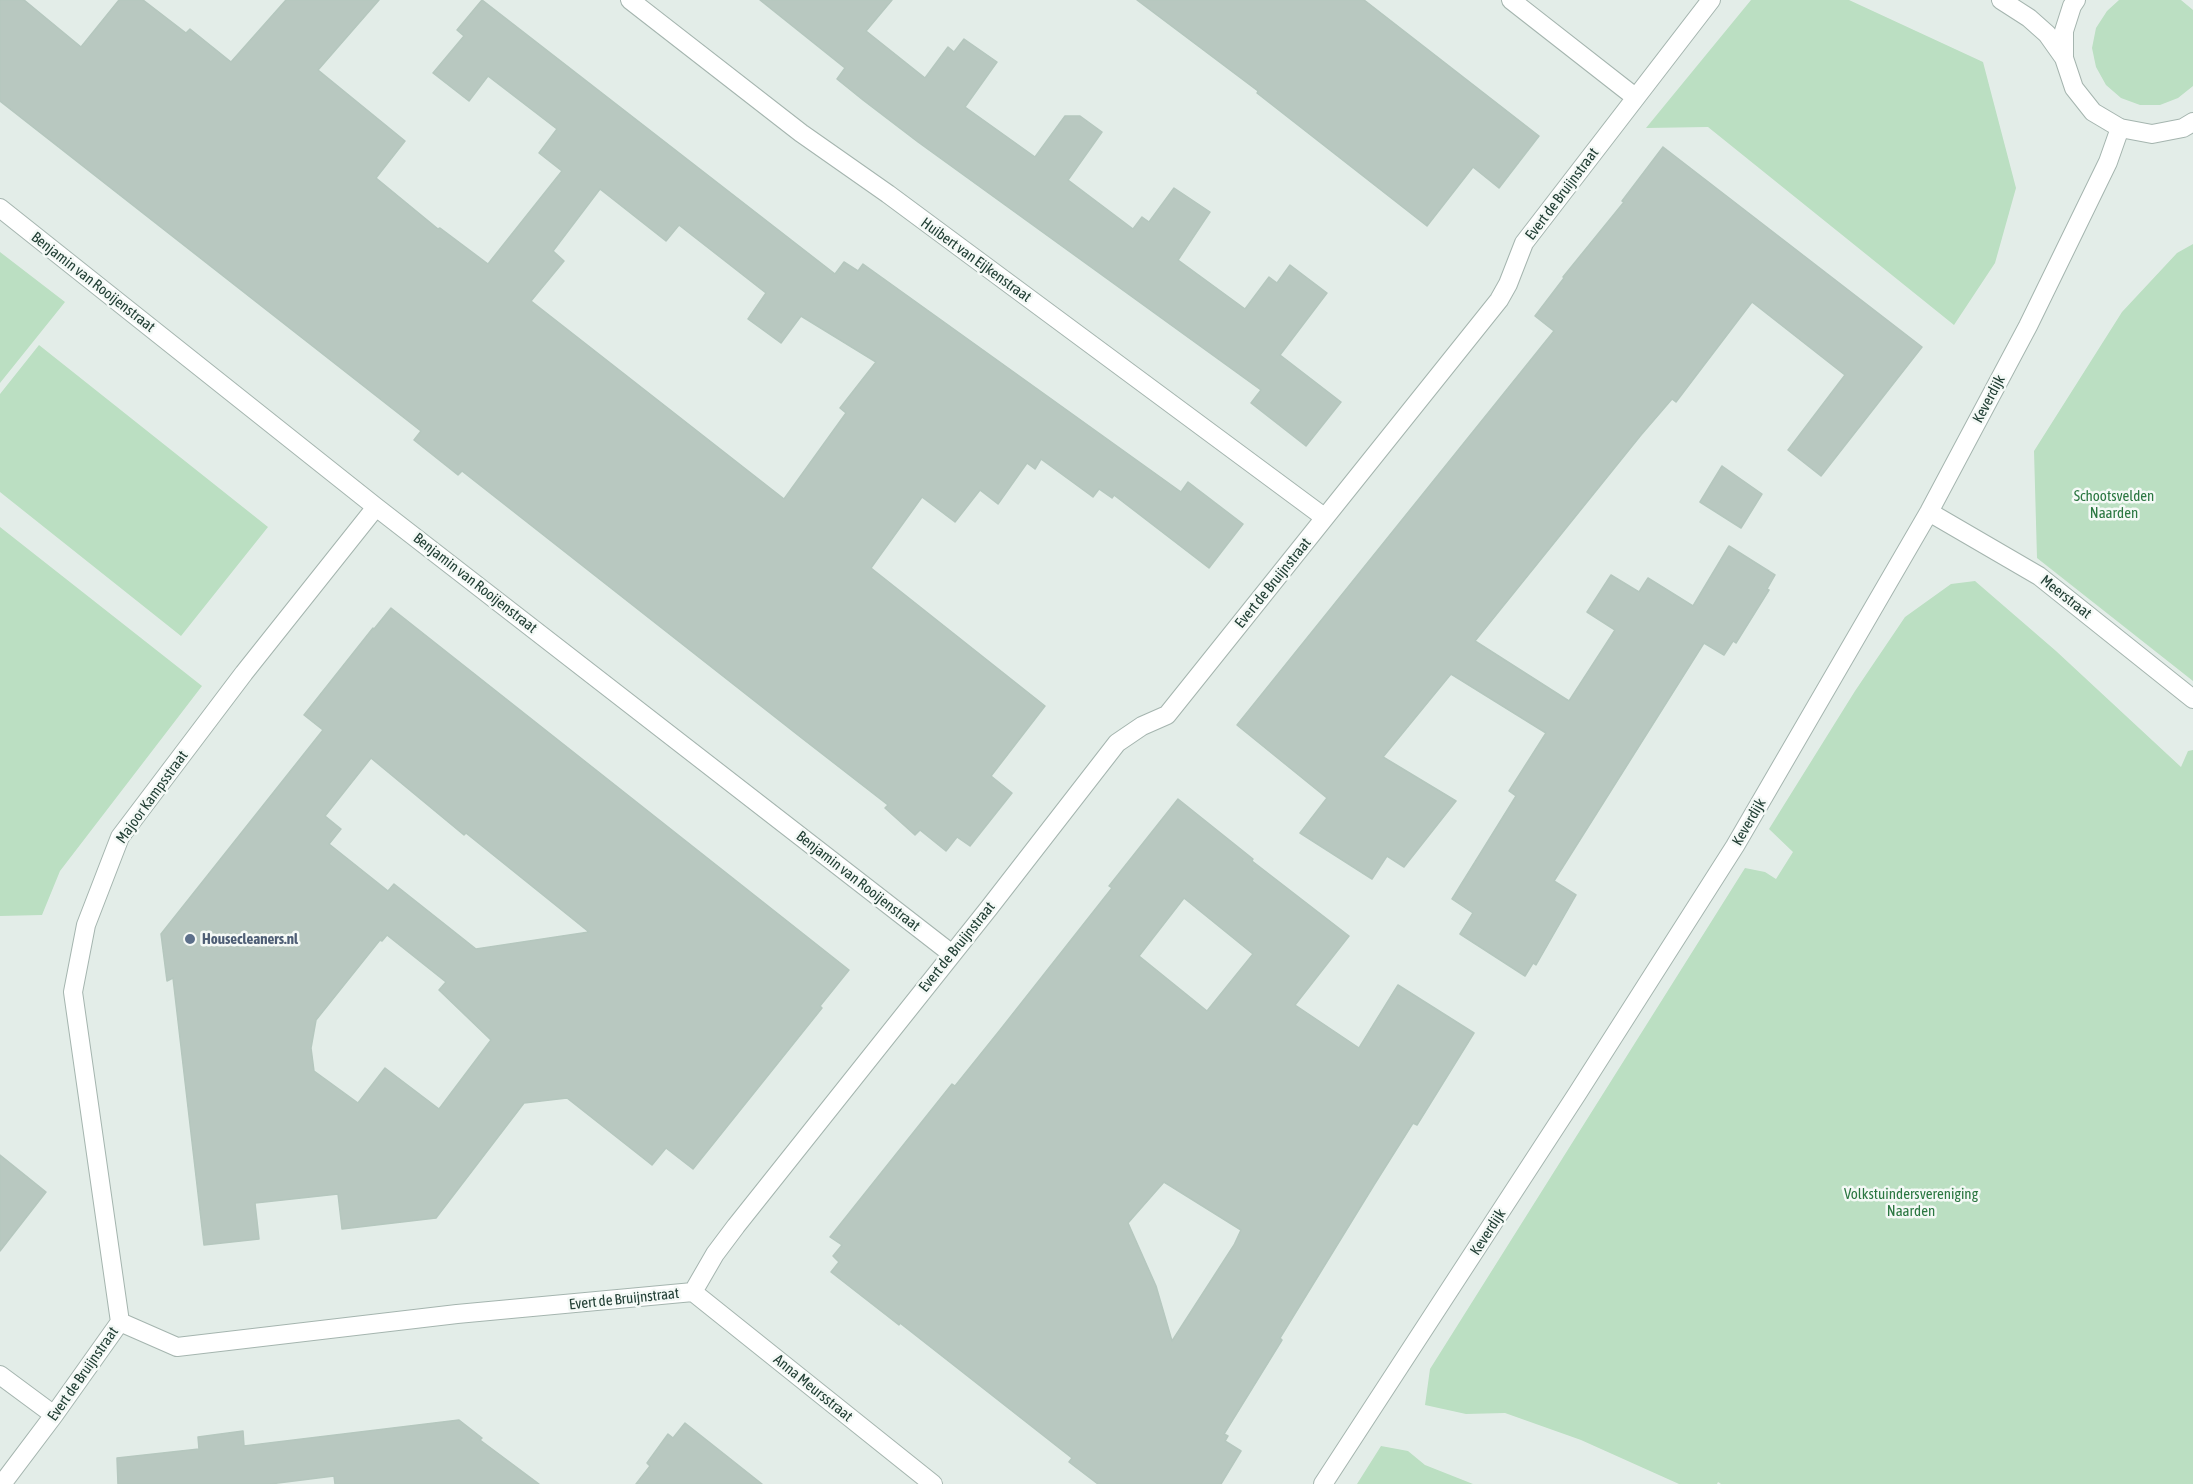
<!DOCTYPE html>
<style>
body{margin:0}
canvas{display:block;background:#e3ede8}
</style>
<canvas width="2193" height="1484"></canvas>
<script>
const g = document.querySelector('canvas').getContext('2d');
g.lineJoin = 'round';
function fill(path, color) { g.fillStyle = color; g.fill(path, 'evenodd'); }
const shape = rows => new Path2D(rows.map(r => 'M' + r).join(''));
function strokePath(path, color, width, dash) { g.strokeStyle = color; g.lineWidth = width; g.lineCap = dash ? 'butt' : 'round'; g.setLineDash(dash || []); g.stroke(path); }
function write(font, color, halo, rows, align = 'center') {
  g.font = font + ' "Asap Condensed",sans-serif'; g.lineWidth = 5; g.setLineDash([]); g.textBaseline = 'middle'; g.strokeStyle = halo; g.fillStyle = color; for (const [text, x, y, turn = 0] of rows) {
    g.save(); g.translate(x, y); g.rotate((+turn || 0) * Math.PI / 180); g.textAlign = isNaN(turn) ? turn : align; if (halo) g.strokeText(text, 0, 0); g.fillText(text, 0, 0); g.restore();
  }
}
fill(shape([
 [1751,0,1849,0,1983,62,2016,188,1995,263,1954,325,1708,127,1646,128],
 [2119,0,2181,0,2193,10,2193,86,2178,98,2160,105,2140,105,2121,98,2106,85,2096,67,2092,48,2096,28,2107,11],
 [2193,244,2193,681,2037,558,2034,451,2122,312,2177,253],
 [0,252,65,302,0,383],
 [39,345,268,527,181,636,0,492,0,394],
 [0,527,202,686,60,871,42,915,0,916],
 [1975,581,2056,651,2181,767,2188,751,2193,750,2193,1484,1721,1484,1718,1482,1717,1484,1679,1484,1581,1440,1505,1413,1466,1414,1425,1405,1430,1369,1745,868,1765,872,1776,879,1793,852,1769,829,1855,691,1905,617,1951,584],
 [1381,1446,1408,1451,1425,1465,1473,1484,1357,1484]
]), '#bbdfc2');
const building = shape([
 [0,0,24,0,81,47,119,0,143,0,186,33,190,29,231,62,286,0,379,0,318,70,405,141,376,178,438,229,440,228,488,264,562,171,539,153,557,129,488,76,469,101,433,73,464,36,457,30,482,0,835,274,844,262,858,271,863,264,1181,492,1188,482,1243,524,1209,568,1114,495,1112,498,1099,489,1093,497,1041,459,1035,469,1027,463,998,504,980,490,955,522,922,497,871,568,1045,706,991,776,1012,793,970,846,957,837,946,851,920,830,915,835,885,808,888,805,803,739,462,471,458,475,414,440,421,431,0,101,0,0],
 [600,189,666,241,679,225,766,293,748,319,781,343,801,316,876,362,840,408,846,413,784,499,531,301,564,261,553,251,600,189],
 [760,0,892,0,866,31,925,78,948,47,954,52,964,39,997,62,965,107,1035,157,1065,116,1080,116,1102,132,1068,180,1133,229,1142,217,1149,222,1174,188,1210,212,1178,260,1245,309,1269,277,1277,283,1290,265,1327,293,1280,355,1341,402,1306,446,1251,403,1261,390,918,142,863,100,837,79,845,68,760,0],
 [1137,0,1364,0,1539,136,1499,188,1473,167,1427,226,1257,93,1258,91,1137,0],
 [1663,147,1922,347,1821,476,1788,450,1845,375,1752,302,1676,402,1672,399,1641,435,1475,641,1569,701,1615,630,1587,612,1611,575,1639,592,1648,578,1693,606,1729,546,1775,575,1767,589,1769,590,1736,643,1733,641,1724,655,1704,643,1554,881,1576,895,1536,965,1533,963,1525,976,1460,934,1473,913,1452,899,1516,796,1509,791,1546,733,1451,674,1383,757,1456,801,1404,867,1387,856,1372,879,1300,833,1327,798,1237,725,1554,331,1535,316,1564,278,1563,277,1624,202,1622,201,1663,147],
 [1722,466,1762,494,1741,528,1700,502,1722,466],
 [391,608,849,970,820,1006,822,1008,693,1169,666,1148,652,1165,567,1098,524,1103,436,1218,342,1229,338,1194,255,1203,259,1239,204,1245,173,978,167,981,161,934,323,730,304,715,373,628,374,629,391,608],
 [371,758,464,835,466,833,589,932,476,949,394,884,388,891,329,844,341,829,325,816,371,758],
 [387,935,446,982,439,990,491,1040,439,1109,385,1068,358,1103,314,1071,311,1048,316,1020,380,940,382,941,387,935],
 [1178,799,1253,859,1252,861,1349,936,1295,1005,1359,1048,1398,985,1474,1033,1417,1125,1413,1123,1374,1185,1280,1338,1282,1340,1224,1434,1228,1436,1225,1441,1241,1451,1221,1484,1098,1484,1069,1462,1072,1458,900,1323,899,1325,831,1272,839,1262,833,1256,842,1245,830,1237,952,1084,955,1086,1000,1030,1112,888,1109,886,1178,799],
 [1184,898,1253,954,1207,1011,1139,956,1184,898],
 [1164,1182,1241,1230,1234,1245,1172,1341,1156,1286,1128,1223,1164,1182],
 [0,1155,46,1192,0,1251,0,1155],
 [459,1420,482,1438,480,1440,539,1484,335,1484,334,1476,270,1484,118,1484,117,1458,199,1449,198,1437,243,1431,244,1446,459,1420],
 [685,1423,762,1484,636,1484,650,1466,647,1463,668,1434,673,1438,685,1423]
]);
fill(building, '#b8c8c0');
strokePath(building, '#b5c7be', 1.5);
const minor = shape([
 [630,0,801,133,888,194,1324,517],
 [1511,0,1635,97],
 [0,208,376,507,952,954],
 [1929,512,2039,576,2193,699],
 [693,1292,715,1254,736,1226,989,908,1117,743,1142,726,1167,715,1499,300,1508,284,1524,243,1711,0],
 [693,1292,933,1484],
 [120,1322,73,992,86,925,120,837,244,673,376,507],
 [0,1375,54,1415],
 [2,1484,54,1415,120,1322,177,1347,457,1314,693,1292],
 [1323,1484,1577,1094,1735,846,1929,512,2028,326,2108,162,2120,128]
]);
const tertiary = shape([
 [2001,0,2029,18,2047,34,2064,58],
 [2076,0,2072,6,2064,31,2064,58,2074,88,2093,112,2120,128,2152,134,2183,128,2193,122]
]);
strokePath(minor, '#a5b5af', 20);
strokePath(tertiary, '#a5b5af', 20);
strokePath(minor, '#fff', 18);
strokePath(tertiary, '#fff', 18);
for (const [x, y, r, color] of [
 [190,939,6,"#5c6f8a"]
]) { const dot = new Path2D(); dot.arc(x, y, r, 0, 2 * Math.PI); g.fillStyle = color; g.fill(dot); strokePath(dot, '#f4f9f6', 2); }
write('15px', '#223f35', '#f4f9f6', [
 ["Evert de Bruijnstraat",1562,194,-53],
 ["Huibert van Eijkenstraat",976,260,36],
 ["Benjamin van Rooijenstraat",93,282,38],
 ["Keverdijk",1989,399,-62],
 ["Benjamin van Rooijenstraat",475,583,38],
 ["Evert de Bruijnstraat",1273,583,-51],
 ["Meerstraat",2066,597,38],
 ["Majoor Kampsstraat",152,797,-54],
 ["Keverdijk",1749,822,-60],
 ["Benjamin van Rooijenstraat",858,881,38],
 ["Evert de Bruijnstraat",957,947,-51],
 ["Keverdijk",1488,1232,-57],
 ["Evert de Bruijnstraat",624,1299,-6],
 ["Evert de Bruijnstraat",83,1374,-55],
 ["Anna Meursstraat",813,1388,39]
]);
write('15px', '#2b7741', '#f4f9f6', [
 ["Schootsvelden",2114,496],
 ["Naarden",2114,513],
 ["Volkstuindersvereniging",1911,1194],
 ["Naarden",1911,1211]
]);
write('bold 15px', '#4e5e75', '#f4f9f6', [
 ["Housecleaners.nl",202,939]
], 'left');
</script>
